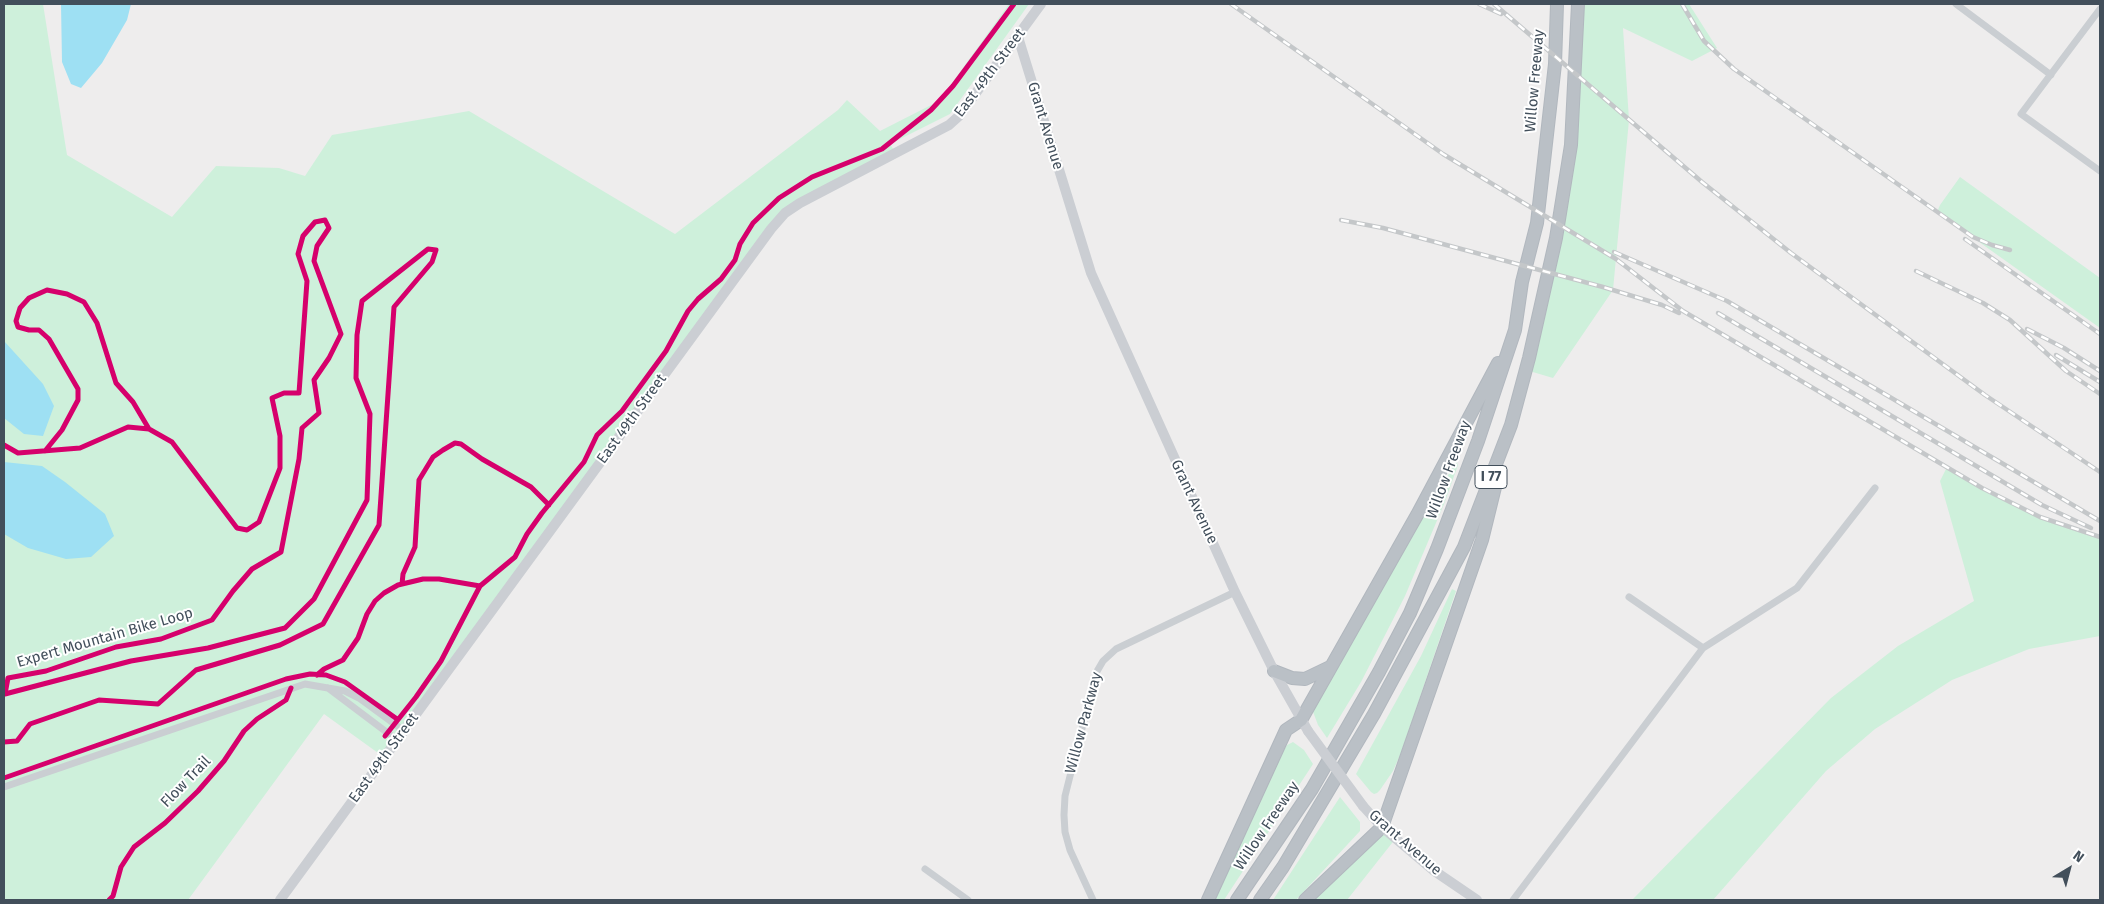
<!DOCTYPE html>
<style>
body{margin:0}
#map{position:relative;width:2104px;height:904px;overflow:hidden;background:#eeeded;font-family:"Fira Sans",sans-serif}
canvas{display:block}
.frame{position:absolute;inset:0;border:5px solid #424f5b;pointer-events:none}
.north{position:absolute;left:2044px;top:844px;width:50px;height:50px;-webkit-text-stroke:4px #fff;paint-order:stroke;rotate:37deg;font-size:14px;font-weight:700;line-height:20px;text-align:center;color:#424f5b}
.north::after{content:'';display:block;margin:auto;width:18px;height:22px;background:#424f5b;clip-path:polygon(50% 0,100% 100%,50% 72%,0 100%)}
</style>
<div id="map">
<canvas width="2104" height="904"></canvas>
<div class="frame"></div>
<div class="north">N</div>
</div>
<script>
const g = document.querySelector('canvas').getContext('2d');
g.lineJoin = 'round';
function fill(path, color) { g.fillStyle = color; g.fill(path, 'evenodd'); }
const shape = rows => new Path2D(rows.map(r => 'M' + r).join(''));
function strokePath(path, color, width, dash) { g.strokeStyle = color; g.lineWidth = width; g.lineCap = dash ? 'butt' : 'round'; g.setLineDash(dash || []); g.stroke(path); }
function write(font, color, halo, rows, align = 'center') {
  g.font = font + ' "Fira Sans",sans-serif'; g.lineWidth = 4; g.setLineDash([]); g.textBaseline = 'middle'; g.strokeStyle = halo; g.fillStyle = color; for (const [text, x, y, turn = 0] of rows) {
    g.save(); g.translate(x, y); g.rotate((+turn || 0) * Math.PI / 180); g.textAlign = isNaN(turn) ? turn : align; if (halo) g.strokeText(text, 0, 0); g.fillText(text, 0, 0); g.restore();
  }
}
fill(shape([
 [4,4,43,4,67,155,172,217,216,166,279,168,305,176,332,135,469,111,675,234,838,110,847,100,880,131,939,101,1009,4,1029,4,950,114,890,144,895,152,785,213,385,758,324,714,188,900,4,900],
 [1578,4,1689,4,1717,48,1692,61,1623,28,1629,120,1613,290,1553,378,1526,370,1556,238],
 [1960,177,2100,278,2100,328,1937,212,1940,205],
 [1456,462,1458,465,1444,504,1405,596,1361,682,1327,738,1318,725,1312,709,1386,578],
 [1947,467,1982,488,2040,517,2100,537,2100,636,2029,649,1952,680,1875,729,1826,771,1713,900,1632,900,1831,698,1898,646,1974,601,1940,481],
 [1452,589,1456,591,1401,753,1393,771,1380,790,1377,793,1374,794,1371,792,1356,774,1421,656],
 [1293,742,1304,750,1313,764,1224,900,1215,900,1279,758,1287,745],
 [1340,797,1360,822,1360,831,1296,900,1273,900],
 [1382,827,1396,838,1347,900,1305,900]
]), '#cef0db');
fill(shape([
 [61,4,131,4,127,20,102,63,81,88,71,84,62,62],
 [4,341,43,384,54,406,43,436,24,434,4,418],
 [4,462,42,466,65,482,105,514,114,536,91,557,66,559,28,548,4,534]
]), '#9ee0f3');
const highway = shape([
 [1274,671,1292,678,1305,679,1330,667],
 [1208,900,1286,730,1301,720,1417,515,1498,363],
 [1237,900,1312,789,1379,672,1410,613,1437,549,1478,441,1515,330,1522,282,1537,223,1555,64,1557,4],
 [1260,900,1283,867,1374,714,1464,547,1511,425,1529,358,1556,238,1571,145,1578,4],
 [1305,900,1382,827,1482,540,1496,483]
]);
strokePath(highway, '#b1b7be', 14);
strokePath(shape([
 [1956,4,2051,75],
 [2100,9,2021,114,2100,171],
 [1629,597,1703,648,1797,588,1875,488],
 [328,688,397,740],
 [4,787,305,684,345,691,359,698,404,731],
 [925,869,968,900],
 [1093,900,1070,850,1065,832,1064,815,1065,796,1096,673,1103,661,1116,649,1235,592],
 [1513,900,1703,648]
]), '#caced2', 7);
strokePath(shape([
 [1018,37,1091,273,1235,592,1274,671,1308,731],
 [1363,806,1382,827,1433,870,1477,900],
 [280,900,771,229,785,213,800,203,949,125,959,116,1041,4]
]), '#cbced3', 10);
strokePath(highway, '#bac0c6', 12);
const rail = shape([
 [1231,4,1443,154,1616,259,1683,311,1982,488,2040,517,2100,537],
 [1479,4,1501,14],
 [1494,4,1702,182,1791,253,1985,395,2100,472],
 [1682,4,1704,41,1734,69,1973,237,1992,245,2010,250],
 [1341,220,1383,228,1603,287,1662,305,1679,313],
 [1965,239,2100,334],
 [1614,252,1727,301,2100,521],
 [1916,271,1983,303,2010,320,2066,371,2100,394],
 [1718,313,2042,505,2091,528],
 [2027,329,2064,348,2100,371],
 [2056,355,2100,382]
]);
strokePath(rail, '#c4c7c9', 4.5);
strokePath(rail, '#fff', 2.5, [8]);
strokePath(shape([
 [1308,731,1363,806]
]), '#cbced3', 10);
strokePath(shape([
 [4,445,18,453,80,448,128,427,149,429,172,442,237,528,247,530,259,522,280,468,280,436,272,398,284,393,299,393,307,281,298,254,303,236,315,222,325,220,329,228,317,246,314,261,341,334,329,358,314,380,319,413,302,428,299,459,281,552,252,569,233,591,212,620,161,639,116,647,46,671,8,678,5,694,131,661,208,648,285,628,314,599,367,500,370,414,356,378,357,335,362,301,428,249,436,250,432,262,394,307,379,525,323,624,280,645,196,670,158,704,99,700,30,724,17,741,4,742],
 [45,451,62,430,78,400,78,389,49,339,39,330,29,330,18,327,16,321,20,308,29,298,47,290,67,294,84,302,97,323,116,383,133,402,149,429],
 [402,584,403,574,415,547,419,480,433,457,443,450,455,443,461,444,482,459,531,487,549,505],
 [317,675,324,669,343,660,358,638,367,614,375,601,384,593,398,585,423,579,439,579,480,586],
 [385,736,416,697,441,661,480,586,515,557,527,534,542,513,584,462,597,435,622,411,666,351,688,311,698,299,721,279,735,260,740,244,753,223,779,198,812,177,882,149,931,110,953,86,1014,4],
 [4,778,286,679,310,674,326,675,345,682,397,719],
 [109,900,113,896,121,867,134,847,165,823,198,791,224,761,244,731,257,719,286,700,291,688]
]), '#d6006c', 5);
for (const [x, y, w] of [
 [1491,477,32]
]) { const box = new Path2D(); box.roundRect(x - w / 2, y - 11.5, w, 23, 4); g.fillStyle = '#fff'; g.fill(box); strokePath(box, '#424f5b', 1); }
write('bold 14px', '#424f5b', null, [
 ["I 77",1491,477]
]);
write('15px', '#424f5b', '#fff', [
 ["East 49th Street",990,73,-53],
 ["Willow Freeway",1535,81,-85],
 ["Grant Avenue",1045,126,73],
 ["East 49th Street",632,419,-54],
 ["Willow Freeway",1449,470,-70],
 ["Grant Avenue",1194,502,65],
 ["Expert Mountain Bike Loop",105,638,-16],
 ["Willow Parkway",1084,723,-75],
 ["East 49th Street",384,758,-54],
 ["Flow Trail",186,782,-46],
 ["Willow Freeway",1267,826,-56],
 ["Grant Avenue",1405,843,41]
]);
</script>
